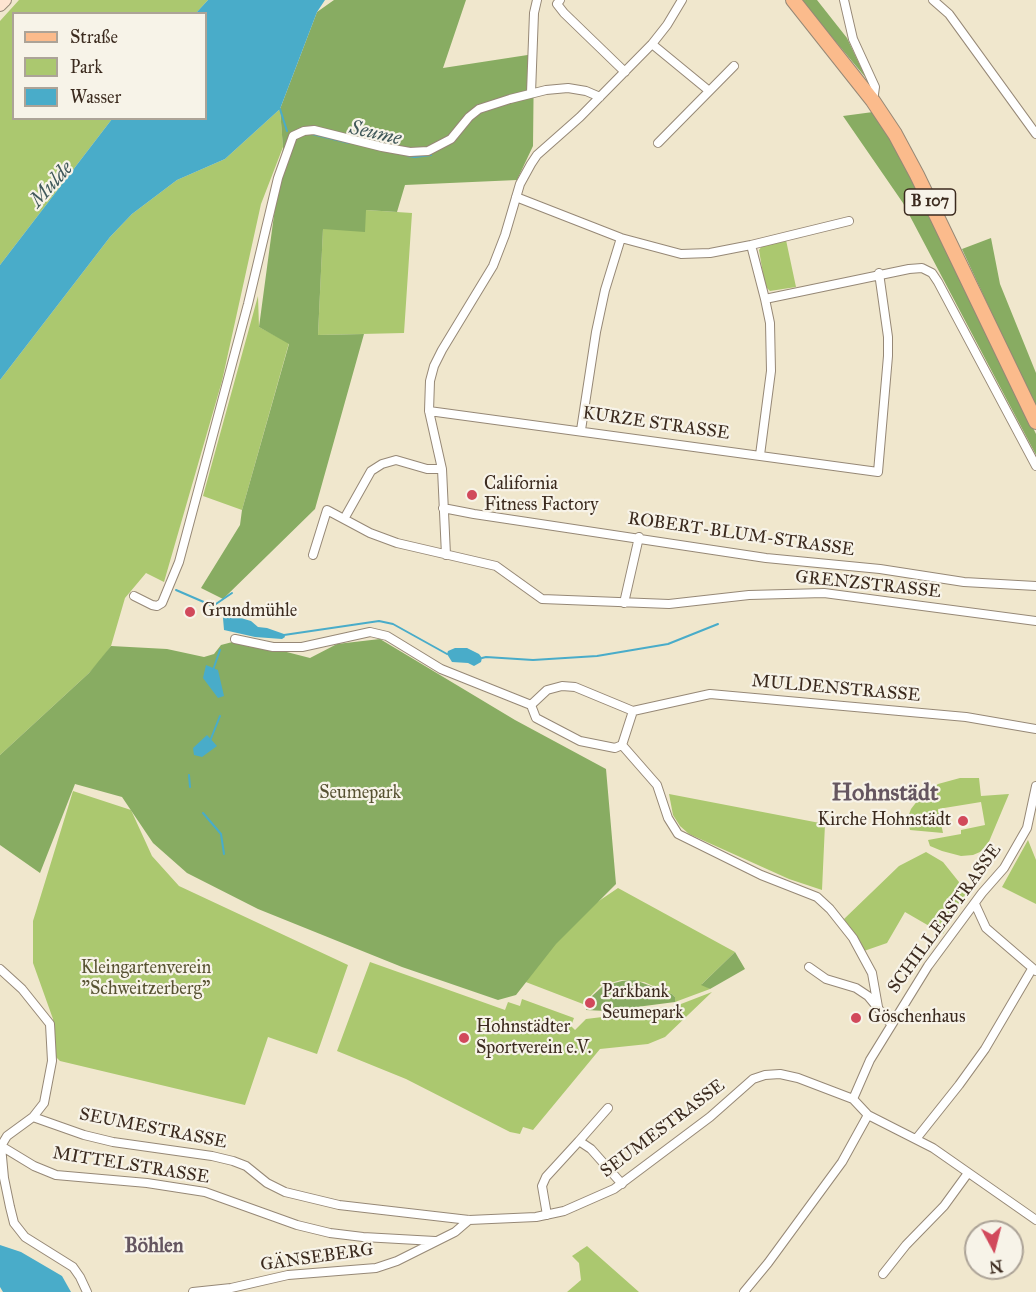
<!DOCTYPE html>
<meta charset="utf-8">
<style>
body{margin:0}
#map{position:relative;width:1036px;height:1292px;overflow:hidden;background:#f0e7cd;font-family:"IM FELL Great Primer",serif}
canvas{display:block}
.legend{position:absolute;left:12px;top:12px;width:195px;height:108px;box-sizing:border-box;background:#f7f3e8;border:2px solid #aca397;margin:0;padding:8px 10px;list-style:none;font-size:18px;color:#3b2a1e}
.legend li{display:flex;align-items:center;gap:12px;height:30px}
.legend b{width:30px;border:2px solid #aca397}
.north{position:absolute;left:964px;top:1220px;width:60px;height:60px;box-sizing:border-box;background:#f7f3e8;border:2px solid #aca397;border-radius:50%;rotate:173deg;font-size:16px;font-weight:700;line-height:24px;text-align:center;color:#3b2a1e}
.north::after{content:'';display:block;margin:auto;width:21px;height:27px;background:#d1495b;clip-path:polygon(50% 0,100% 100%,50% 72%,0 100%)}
</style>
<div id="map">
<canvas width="1036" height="1292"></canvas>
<ul class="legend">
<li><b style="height:8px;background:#fbbb8c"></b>Straße</li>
<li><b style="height:16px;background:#abc86f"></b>Park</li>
<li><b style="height:16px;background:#49acc9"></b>Wasser</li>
</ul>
<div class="north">N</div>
</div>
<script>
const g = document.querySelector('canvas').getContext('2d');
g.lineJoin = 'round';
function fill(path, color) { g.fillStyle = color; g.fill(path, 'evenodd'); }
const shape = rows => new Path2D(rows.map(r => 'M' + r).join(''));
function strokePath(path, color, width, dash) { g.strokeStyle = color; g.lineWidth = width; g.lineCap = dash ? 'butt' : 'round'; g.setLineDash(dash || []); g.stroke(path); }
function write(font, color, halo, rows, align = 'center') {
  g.font = font + ' "IM FELL Great Primer",serif'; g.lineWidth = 4.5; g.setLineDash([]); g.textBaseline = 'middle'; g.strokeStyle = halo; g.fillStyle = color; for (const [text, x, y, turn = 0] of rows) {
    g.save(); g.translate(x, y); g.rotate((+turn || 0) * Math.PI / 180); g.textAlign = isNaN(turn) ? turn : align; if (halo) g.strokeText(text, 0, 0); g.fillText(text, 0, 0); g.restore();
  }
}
fill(shape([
 [19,0,208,0,196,13,14,14,14,118,112,119,0,265,0,21],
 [280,109,283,147,261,204,222,381,164,582,146,573,125,598,111,646,100,661,89,673,0,755,0,380,110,237,132,214,177,180,225,159],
 [366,210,412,213,404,333,318,335,323,228],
 [786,240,796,287,770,291,765,286,759,250,762,246],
 [258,296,259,327,289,343,242,510,203,496],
 [960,778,979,778,981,796,1009,794,988,844,980,852,973,855,961,856,942,851,930,846,928,840,961,834,961,830,985,825,981,802,938,809,943,833,910,830,909,826,908,817,911,809,918,800,938,784],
 [73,791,131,810,152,856,179,886,348,965,317,1054,268,1037,245,1105,60,1061,55,1056,53,1019,33,963,33,921],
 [669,794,825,824,822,890,789,879,689,834,680,826,673,815],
 [1028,840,1036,860,1036,904,1002,887],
 [926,852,943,862,967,892,943,934,905,912,887,943,864,951,844,919,899,866],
 [618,888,735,952,702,984,710,989,675,1002,675,997,672,994,644,982,621,980,600,986,583,1004,432,946,587,909],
 [370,962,505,1010,508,1002,520,1006,522,999,574,1018,571,1026,575,1030,586,1019,668,1009,712,992,665,1037,648,1044,600,1049,533,1130,523,1127,520,1134,510,1132,406,1079,337,1051],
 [587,1246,639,1292,567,1292,581,1280,579,1263,572,1256]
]), '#abc86f');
fill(shape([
 [334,0,466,0,443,68,534,54,533,146,517,180,405,185,397,212,366,210,365,232,323,229,318,335,364,334,315,509,223,599,201,588,240,525,242,510,289,344,259,327,283,148,280,109,317,12],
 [801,0,817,0,847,38,866,78],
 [873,112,891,137,912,178,1036,434,1036,455,903,203,843,116],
 [991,238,1000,284,1036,373,1036,409,962,249],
 [380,639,515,720,606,769,616,884,556,944,516,995,498,1000,402,967,258,909,187,873,153,843,122,797,75,784,40,873,0,845,0,755,89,673,111,646,167,649,204,657,214,654,221,645,240,640,310,658,337,644],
 [735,952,745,969,710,989,701,985],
 [635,980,672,994,675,997,675,1002,606,1011,586,1010,592,996,603,986,622,981]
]), '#88ac62');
fill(shape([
 [208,0,325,0,317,12,280,109,225,159,177,180,132,214,110,237,0,380,0,265,112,119,206,118,206,14,196,13],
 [227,614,251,621,258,627,267,628,284,634,285,637,282,639,255,637,224,630,223,618,224,615],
 [455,648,467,648,479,654,482,658,481,662,474,666,468,663,452,662,447,654,448,651],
 [206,665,218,670,224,696,218,698,203,678],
 [207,735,217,746,202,757,194,755,193,748],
 [0,1245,21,1252,62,1276,71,1292,3,1292,0,1287]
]), '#49acc9');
strokePath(shape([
 [280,109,287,131],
 [312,134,349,143],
 [408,156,415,157,431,155],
 [176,590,213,606,232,593],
 [284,635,379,621,393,624,447,654],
 [482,658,486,657,533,660,597,656,668,644,718,624],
 [213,670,220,650],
 [210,741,220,716],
 [189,775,190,787],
 [203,813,221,834,224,854]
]), '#49acc9', 2);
const street = shape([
 [560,0,557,4,564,13,625,72],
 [844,0,853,39,875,87,873,101],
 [933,0,949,14,1036,134],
 [652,44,708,90],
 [531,93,534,13,537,0],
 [658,143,734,66],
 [516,197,621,238,681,254,710,253,751,245,849,221],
 [751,245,765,299,909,269,922,268,932,273,938,282,1036,466],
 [429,411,878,472,888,356,888,337,879,273],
 [581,430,596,332,605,290,621,238],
 [760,455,771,371,770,323,765,299],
 [443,508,474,514,766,558,880,569,964,582,1036,586],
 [344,519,371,471,382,464,396,460,427,469,442,469],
 [313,555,327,510,370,533,397,543,496,566,542,599,669,604,749,595,824,593,1036,621],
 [446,555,442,469,429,411,430,381,434,366,442,350,493,266,505,235,520,184,531,164,537,155,580,117,652,44,667,25,682,0],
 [134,596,152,605,157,606,162,603,179,562,248,304,278,178,293,136,304,131,314,130,382,147,410,152,428,151,451,139,469,117,479,109,510,99,546,90,568,88,586,91,600,97],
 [624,603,639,537],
 [235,639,273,647,302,647,370,632,387,636,441,669,531,705,536,718,580,741,615,748,622,745,633,711,710,694,966,717,1036,729],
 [531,705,547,690,562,686,575,687,633,711],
 [622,745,657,785,668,818,678,834,761,875,817,897,830,909,853,938,872,973,878,1007],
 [975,904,986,928,1036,971],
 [809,967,826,979,856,988,868,996,891,1024],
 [0,969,22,989,50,1024,52,1061,44,1103,33,1117,7,1136,1,1146,4,1178,10,1207,14,1223,25,1237,73,1267,80,1277,87,1292],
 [853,1099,870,1060,928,966,982,893,1004,868,1027,828,1036,786],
 [33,1117,84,1135,113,1142,212,1156,233,1161,246,1166,267,1183,285,1192,339,1205,469,1220,536,1217,564,1211,614,1189,710,1117,753,1079,765,1075,780,1074,798,1078,853,1099,868,1115,933,1148,1036,1220],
 [916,1139,959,1085,985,1049,1032,969],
 [579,1141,608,1108],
 [1,1146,34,1166,56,1175,147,1183,205,1192,297,1225,330,1233,363,1237,435,1241],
 [547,1215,542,1186,546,1177,579,1141,591,1149,622,1184],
 [883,1274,906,1245,944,1206,968,1173],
 [193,1292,231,1288,288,1275,376,1268,397,1261,455,1232,469,1220],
 [744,1292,768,1263,842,1162,868,1115]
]);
const secondary = shape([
 [0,5,5,0]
]);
const primary = shape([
 [793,0,873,101,895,134,917,175,1036,422]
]);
strokePath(street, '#968876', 10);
strokePath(secondary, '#968876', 14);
strokePath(primary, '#968876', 16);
strokePath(street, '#fff', 8);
strokePath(secondary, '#fde4d1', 12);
strokePath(primary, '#fbbb8c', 14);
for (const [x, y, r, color] of [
 [472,495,6,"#d1495b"],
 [190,612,6,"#d1495b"],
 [963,821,6,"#d1495b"],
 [590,1003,6,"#d1495b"],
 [856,1018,6,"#d1495b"],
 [464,1038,6,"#d1495b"]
]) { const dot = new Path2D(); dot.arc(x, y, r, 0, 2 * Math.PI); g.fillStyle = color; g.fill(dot); strokePath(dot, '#f7f3e8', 2); }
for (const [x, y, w] of [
 [930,202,51]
]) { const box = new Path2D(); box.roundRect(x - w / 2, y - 13, w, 26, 4.5); g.fillStyle = '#f7f3e8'; g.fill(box); strokePath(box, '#3b2a1e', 1.5); }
write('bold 16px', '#3b2a1e', null, [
 ["B 107",930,202]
]);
write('18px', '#3b2a1e', '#f7f3e8', [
 ["KURZE STRASSE",656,424,8],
 ["ROBERT-BLUM-STRASSE",741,535,8],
 ["GRENZSTRASSE",868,585,6],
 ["MULDENSTRASSE",836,689,5],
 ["SCHILLERSTRASSE",945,919,-54],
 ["SEUMESTRASSE",153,1129,11],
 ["SEUMESTRASSE",663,1129,-37],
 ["MITTELSTRASSE",131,1166,9],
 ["GÄNSEBERG",317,1258,-8]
]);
write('18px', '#3b2a1e', '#f7f3e8', [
 ["California",484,485],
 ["Fitness Factory",484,506],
 ["Grundmühle",202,612],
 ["Kirche Hohnstädt",951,821,"right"],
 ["Parkbank",602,993],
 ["Seumepark",602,1014],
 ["Göschenhaus",868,1018],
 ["Hohnstädter",476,1028],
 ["Sportverein e.V.",476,1049]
], 'left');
write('18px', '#575232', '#f7f3e8', [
 ["Seumepark",360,794],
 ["Kleingartenverein",146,969],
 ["\"Schweitzerberg\"",146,990]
]);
write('italic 20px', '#40585a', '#f7f3e8', [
 ["Seume",375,134,13],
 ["Mulde",52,185,-48]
]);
write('bold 20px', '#655660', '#f7f3e8', [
 ["Böhlen",154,1247]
]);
write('bold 24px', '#655660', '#f7f3e8', [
 ["Hohnstädt",885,794]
]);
</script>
